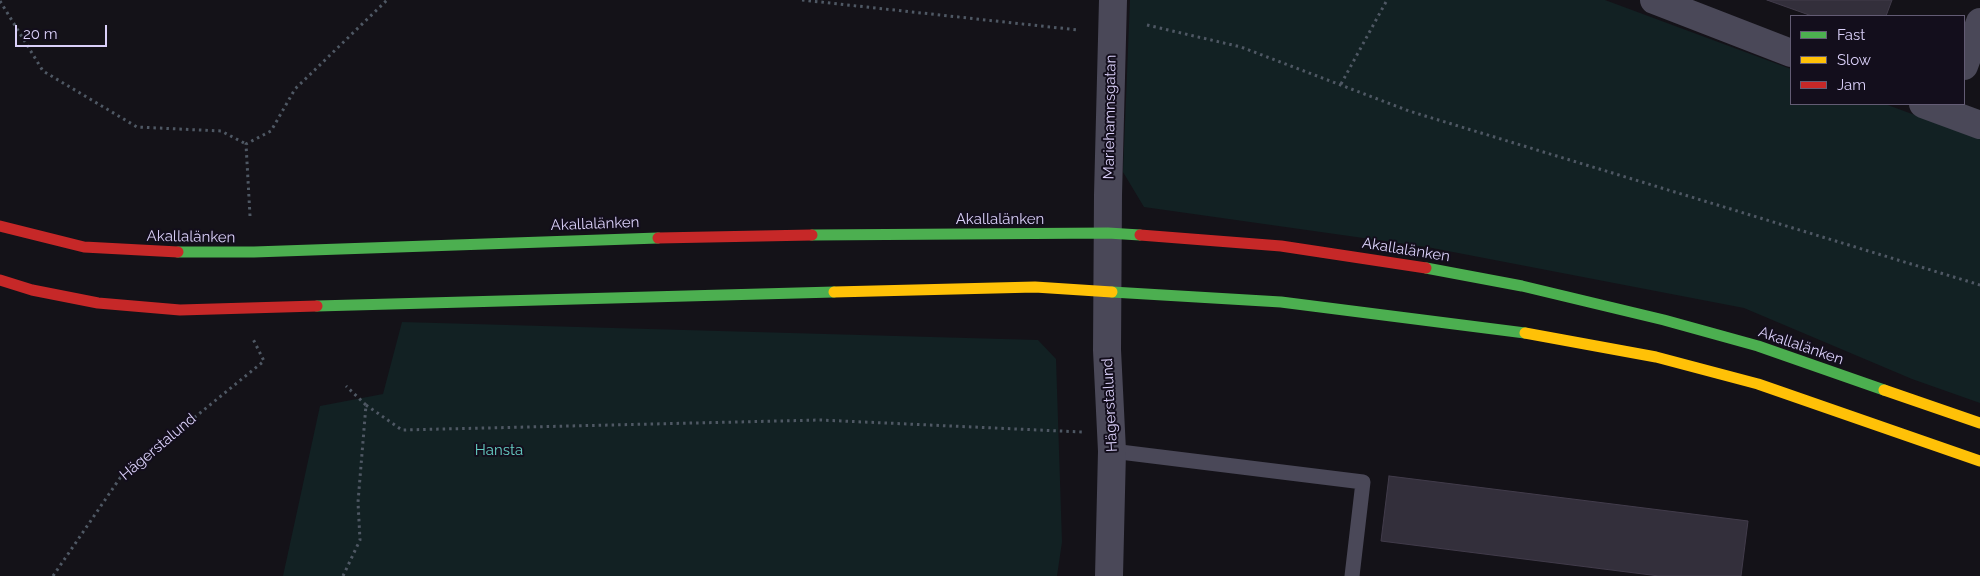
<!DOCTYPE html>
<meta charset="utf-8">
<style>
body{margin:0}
#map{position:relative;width:1980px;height:576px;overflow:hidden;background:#141218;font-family:Raleway,sans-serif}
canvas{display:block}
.legend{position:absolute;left:1790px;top:15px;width:175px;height:90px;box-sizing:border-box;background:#130e1c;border:1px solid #635c74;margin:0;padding:6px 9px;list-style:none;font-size:15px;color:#dad0f9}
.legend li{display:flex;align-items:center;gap:10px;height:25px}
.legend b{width:25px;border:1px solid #635c74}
.scale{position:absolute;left:15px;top:25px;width:92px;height:22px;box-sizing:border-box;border:2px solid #dad0f9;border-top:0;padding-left:6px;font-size:15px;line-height:18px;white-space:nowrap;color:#dad0f9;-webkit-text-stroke:4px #130e1c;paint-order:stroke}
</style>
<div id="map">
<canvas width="1980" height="576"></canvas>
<ul class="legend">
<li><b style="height:6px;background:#4caf50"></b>Fast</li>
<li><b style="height:6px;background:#ffc107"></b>Slow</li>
<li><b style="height:6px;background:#c62828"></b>Jam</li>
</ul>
<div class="scale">20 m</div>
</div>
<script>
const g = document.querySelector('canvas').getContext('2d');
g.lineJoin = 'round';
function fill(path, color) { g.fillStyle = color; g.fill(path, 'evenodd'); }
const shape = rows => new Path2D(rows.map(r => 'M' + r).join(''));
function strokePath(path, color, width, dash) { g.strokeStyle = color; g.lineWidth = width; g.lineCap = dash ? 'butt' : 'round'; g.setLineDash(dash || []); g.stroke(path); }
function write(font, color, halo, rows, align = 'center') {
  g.font = font + ' Raleway,sans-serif'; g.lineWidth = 4; g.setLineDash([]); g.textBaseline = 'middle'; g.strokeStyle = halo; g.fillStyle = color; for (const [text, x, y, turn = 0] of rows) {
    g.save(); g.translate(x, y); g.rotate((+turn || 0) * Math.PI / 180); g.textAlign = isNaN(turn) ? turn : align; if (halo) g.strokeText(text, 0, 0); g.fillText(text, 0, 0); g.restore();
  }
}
fill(shape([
 [1130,0,1605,0,1791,69,1791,104,1885,104,1980,139,1980,403,1912,379,1744,308,1427,247,1144,207,1123,172],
 [402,322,1038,340,1056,359,1062,542,1057,576,283,576,320,406,383,394]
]), '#122123');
const building = shape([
 [1767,0,1892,0,1886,16,1812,16,1767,0],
 [1389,476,1748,521,1741,576,1659,576,1381,541,1389,476]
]);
fill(building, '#332f3b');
strokePath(building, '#423c4b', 1);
strokePath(shape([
 [802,0,1078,30],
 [0,1,43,71,137,127,221,131,246,144],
 [1147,25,1241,47,1409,111,1980,285],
 [1341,84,1387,0],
 [250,216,246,144,271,131,295,89,387,0],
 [366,405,402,430,820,420,1082,432],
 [53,576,120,478,264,361,252,337],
 [343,576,360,540,358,502,366,405,346,386]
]), '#4f5864', 3, [2.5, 4]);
strokePath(shape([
 [1112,451,1363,482,1352,576]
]), '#4a4858', 15);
strokePath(shape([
 [1654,0,1791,53],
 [1964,66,1980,22],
 [1923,104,1980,125],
 [1109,576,1112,451,1107,350,1108,195,1113,0]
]), '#4a4858', 28);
strokePath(shape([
 [812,235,1108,233,1140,235],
 [178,252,254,252,658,238],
 [1426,268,1522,286,1664,320,1758,346,1884,390],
 [1112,292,1281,302,1525,333],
 [317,306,834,292]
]), '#4caf50', 11);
strokePath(shape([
 [834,292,1035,287,1112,292],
 [1525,333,1656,357,1758,384,1980,461],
 [1884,390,1980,423]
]), '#ffc107', 11);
strokePath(shape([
 [0,226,84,247,178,252],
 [1140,235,1281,246,1426,268],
 [658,238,812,235],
 [0,280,32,290,98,303,180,310,317,306]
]), '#c62828', 11);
write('15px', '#dad0f9', '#130e1c', [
 ["Mariehamnsgatan",1110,117,-89],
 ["Akallalänken",1000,219],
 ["Akallalänken",595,224,-2],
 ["Akallalänken",191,237,1],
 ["Akallalänken",1406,250,9],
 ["Akallalänken",1801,346,19],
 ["Hägerstalund",1110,405,-93],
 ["Hägerstalund",158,447,-40]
]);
write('15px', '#66cec4', '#130e1c', [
 ["Hansta",499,450]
]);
</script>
